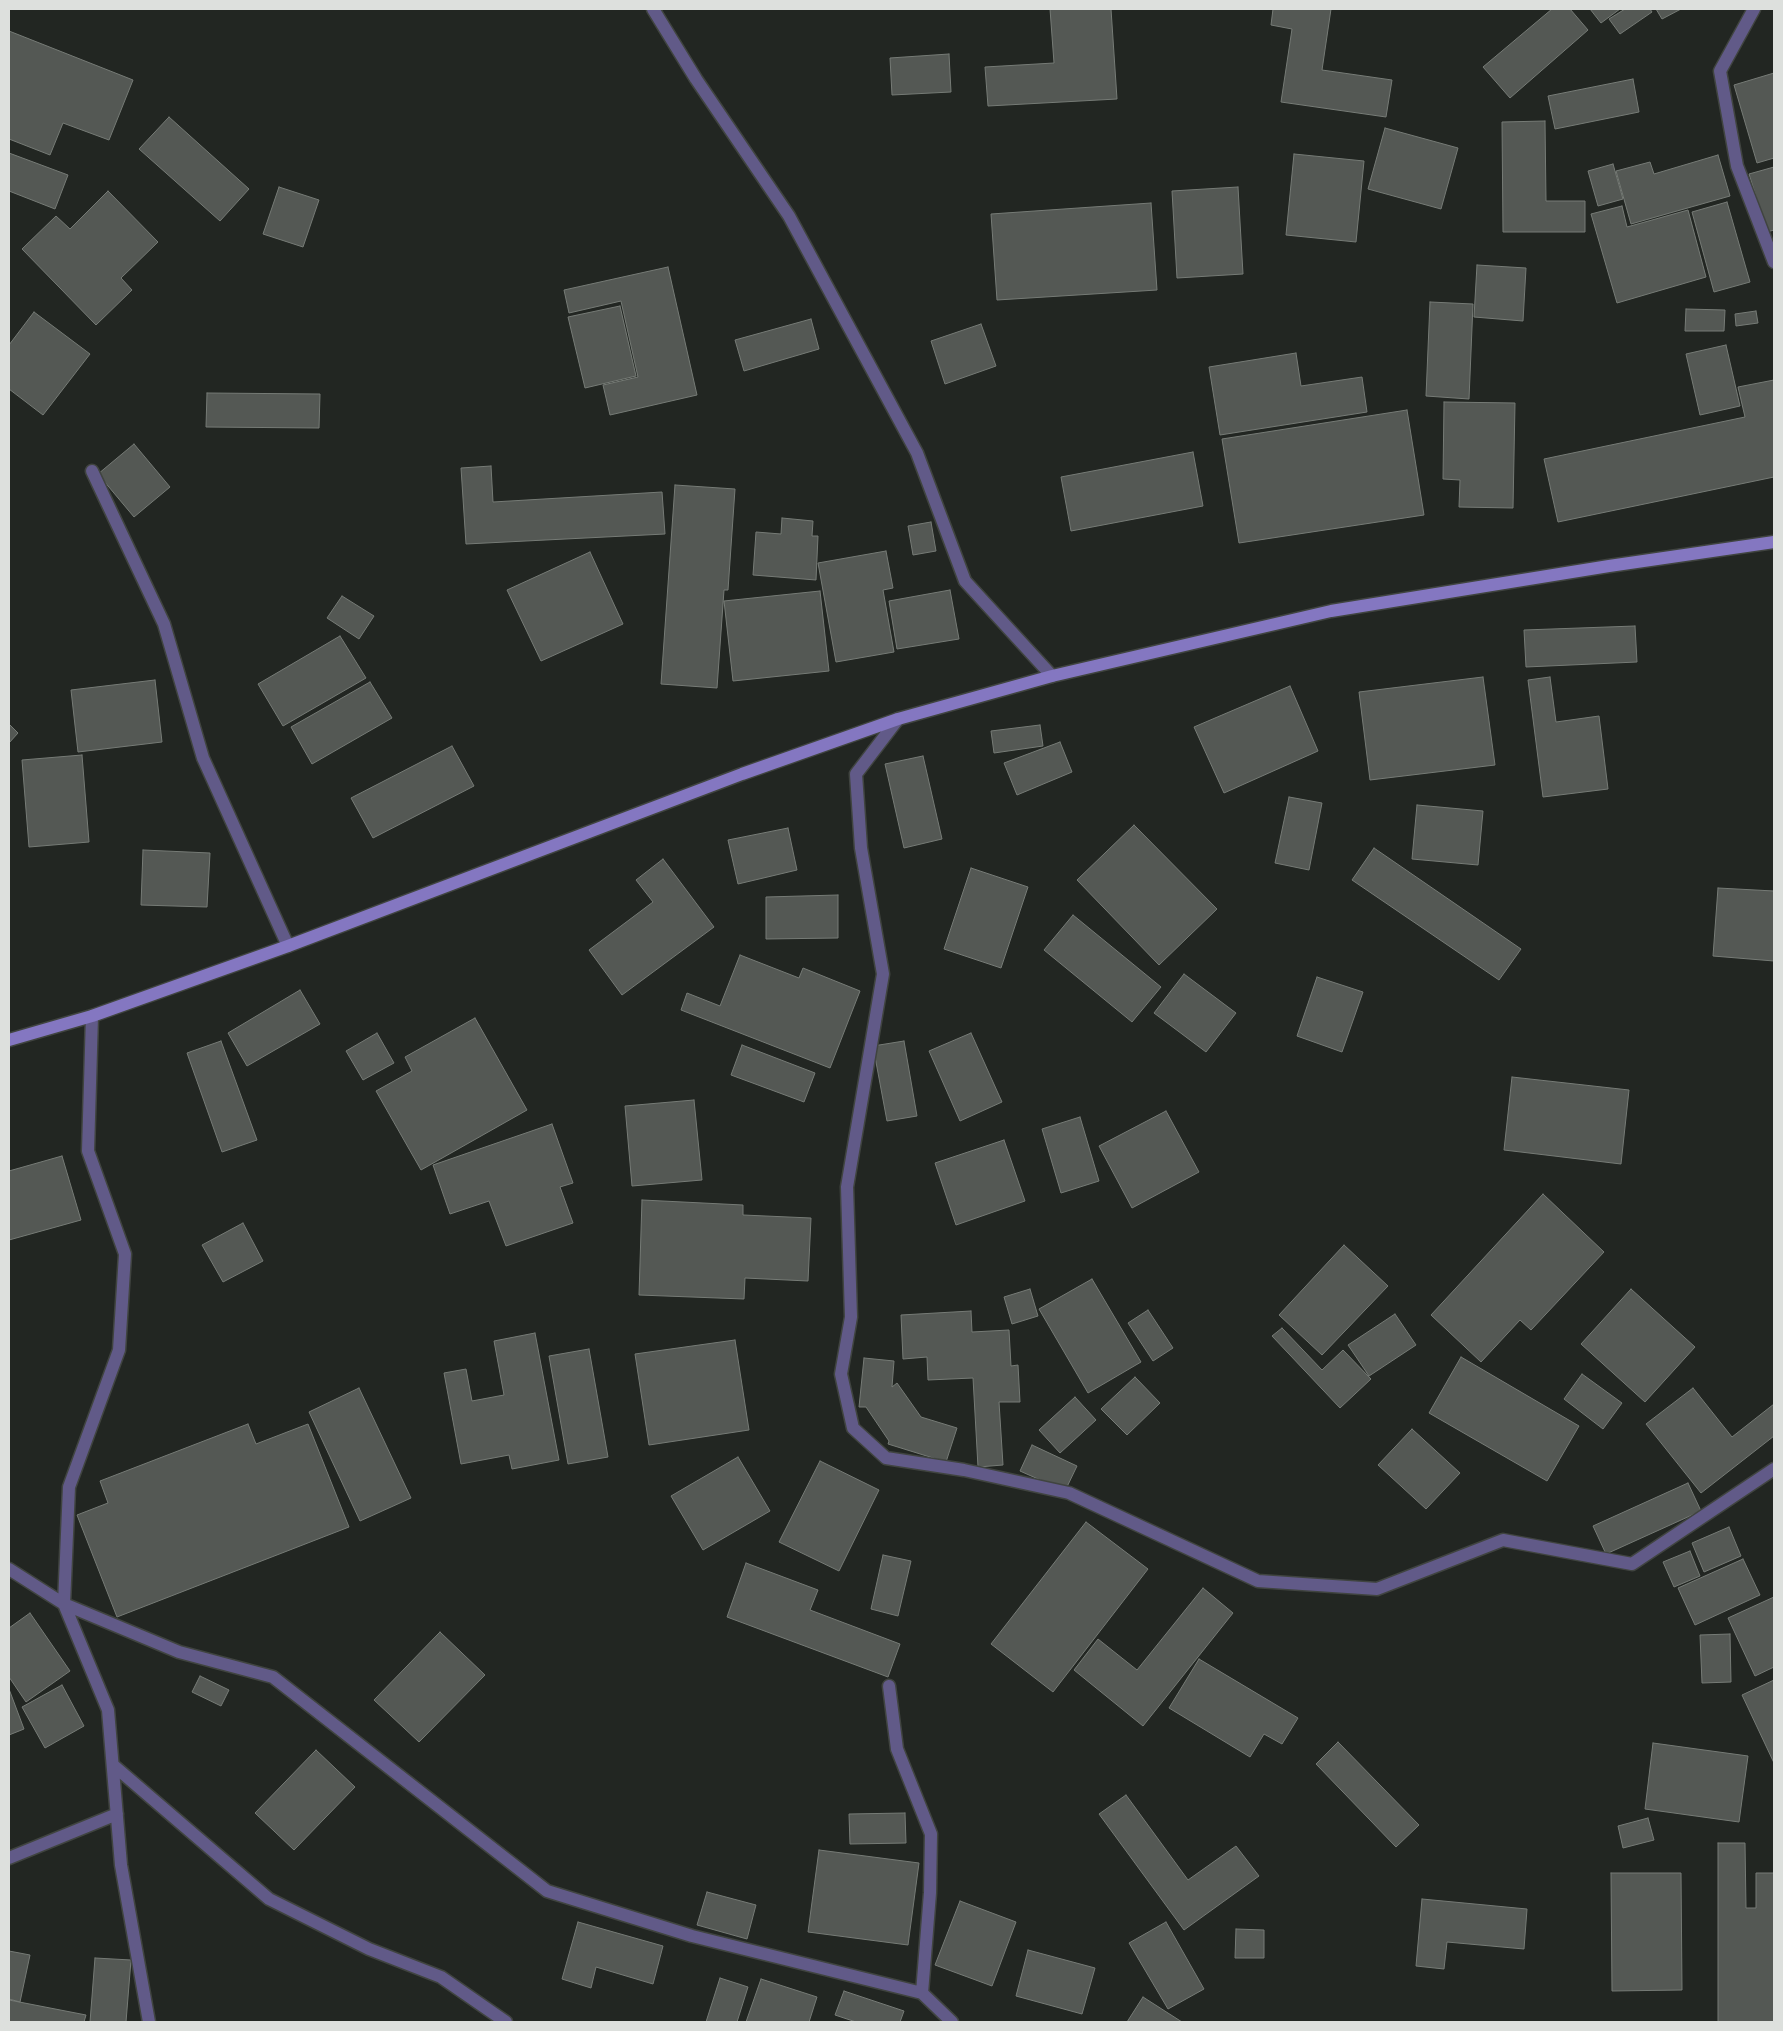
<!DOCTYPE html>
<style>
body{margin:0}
#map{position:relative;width:1783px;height:2031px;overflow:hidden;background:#222622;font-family:"Fira Sans",sans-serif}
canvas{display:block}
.frame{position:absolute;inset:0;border:10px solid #dde0dd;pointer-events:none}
</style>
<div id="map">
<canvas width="1783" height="2031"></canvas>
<div class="frame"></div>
</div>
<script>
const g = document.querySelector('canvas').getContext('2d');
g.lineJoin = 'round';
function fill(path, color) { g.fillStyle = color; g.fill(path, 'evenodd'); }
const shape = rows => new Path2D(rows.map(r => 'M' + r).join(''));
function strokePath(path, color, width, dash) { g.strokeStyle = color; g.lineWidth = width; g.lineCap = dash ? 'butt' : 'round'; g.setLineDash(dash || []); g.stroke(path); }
const building = shape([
 [1050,9,1111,9,1117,99,988,106,985,67,1054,63,1050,9],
 [1273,9,1331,9,1322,70,1392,80,1386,117,1281,102,1292,29,1271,25,1273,9],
 [1552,9,1570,9,1588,30,1510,98,1483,67,1552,9],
 [1590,9,1620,9,1601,23,1590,9],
 [1625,9,1650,9,1652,12,1620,34,1609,19,1625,9],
 [1656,9,1681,9,1662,19,1656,9],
 [9,31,133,80,109,140,63,123,50,155,9,139,9,31],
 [949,54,951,92,892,95,890,58,949,54],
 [1774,73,1774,158,1757,163,1734,85,1774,73],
 [1633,79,1639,112,1555,129,1548,96,1633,79],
 [169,117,249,189,220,221,139,149,169,117],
 [1545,121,1546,201,1585,201,1585,232,1503,232,1502,122,1545,121],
 [1385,128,1458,148,1441,209,1368,189,1385,128],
 [9,153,68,175,55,209,9,191,9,153],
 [1294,154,1364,161,1356,242,1286,235,1294,154],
 [1718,155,1730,196,1631,224,1616,171,1650,162,1654,174,1718,155],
 [1613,164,1623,199,1598,206,1588,171,1613,164],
 [1774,167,1774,230,1767,232,1749,174,1774,167],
 [279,187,319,200,303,247,263,234,279,187],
 [1238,187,1243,274,1177,278,1172,191,1238,187],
 [108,191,158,242,121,278,132,290,96,325,22,249,56,216,70,229,108,191],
 [1727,202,1750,282,1714,292,1692,212,1727,202],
 [1151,203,1157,290,997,300,991,214,1151,203],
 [1622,206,1627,227,1688,210,1706,277,1617,303,1591,214,1622,206],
 [1477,265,1526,268,1523,321,1474,317,1477,265],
 [668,267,697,395,610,415,603,385,638,377,621,301,569,313,564,290,668,267],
 [1430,302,1473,304,1469,399,1426,396,1430,302],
 [620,306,636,376,585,388,568,317,620,306],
 [1686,309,1725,310,1724,331,1685,331,1686,309],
 [1756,311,1758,323,1736,326,1735,314,1756,311],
 [34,312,90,354,43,415,9,389,9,345,34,312],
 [811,319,819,349,744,371,735,340,811,319],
 [981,324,996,366,945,384,931,341,981,324],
 [1726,345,1740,406,1700,415,1686,354,1726,345],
 [1296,353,1301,386,1362,377,1367,412,1220,435,1209,367,1296,353],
 [1774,380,1774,477,1558,522,1544,459,1745,417,1738,387,1774,380],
 [207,393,320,394,319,428,206,427,207,393],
 [1444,402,1515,403,1513,508,1459,507,1460,480,1443,479,1444,402],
 [1407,410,1424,515,1239,543,1222,439,1407,410],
 [134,444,170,487,134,517,98,474,134,444],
 [1193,452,1203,506,1071,531,1061,477,1193,452],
 [491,466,493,502,662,492,665,534,466,544,461,468,491,466],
 [675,485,735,489,728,590,724,590,717,688,661,684,675,485],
 [782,518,813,521,812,536,818,536,816,580,753,575,756,532,781,534,782,518],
 [931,522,936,551,913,555,908,526,931,522],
 [886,551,893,588,883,590,894,652,836,662,818,563,886,551],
 [590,552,623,624,541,661,507,590,590,552],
 [950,590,959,639,897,649,889,601,950,590],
 [820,591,829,671,733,681,724,601,820,591],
 [342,596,374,616,359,639,327,618,342,596],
 [1635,626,1637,662,1526,667,1524,630,1635,626],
 [340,636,366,678,283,726,258,684,340,636],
 [1483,677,1495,765,1370,780,1359,692,1483,677],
 [1550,677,1556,722,1599,716,1608,789,1543,797,1528,680,1550,677],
 [155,680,162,742,78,752,71,690,155,680],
 [370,682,392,718,312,764,291,727,370,682],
 [1290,686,1318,751,1224,793,1194,727,1290,686],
 [9,724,18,733,9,743,9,724],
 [1040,725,1043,746,994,753,991,731,1040,725],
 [1060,742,1072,772,1017,795,1004,763,1060,742],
 [452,746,474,786,373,838,351,798,452,746],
 [82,755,89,842,29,847,22,760,82,755],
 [923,756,942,839,904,848,885,764,923,756],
 [1289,797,1322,803,1309,870,1275,863,1289,797],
 [1417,805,1483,811,1478,865,1412,859,1417,805],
 [1134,825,1217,909,1159,965,1077,880,1134,825],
 [788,828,797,870,738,884,728,840,788,828],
 [1374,848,1521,949,1499,980,1352,880,1374,848],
 [143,850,210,853,207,907,141,905,143,850],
 [663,859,714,927,622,995,589,950,653,902,636,880,663,859],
 [971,868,1028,887,1001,968,944,949,971,868],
 [1718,888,1774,891,1774,961,1713,956,1718,888],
 [838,895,838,938,766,939,766,897,838,895],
 [1073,915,1161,987,1132,1022,1044,950,1073,915],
 [740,955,799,978,803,968,860,991,830,1068,681,1010,687,993,720,1006,740,955],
 [1184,974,1236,1013,1206,1052,1154,1013,1184,974],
 [1317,977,1363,992,1342,1052,1297,1036,1317,977],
 [300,990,320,1024,247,1066,228,1033,300,990],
 [475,1018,527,1110,421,1170,376,1091,412,1071,405,1057,475,1018],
 [377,1033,394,1063,363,1080,346,1051,377,1033],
 [971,1033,1002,1102,960,1121,929,1051,971,1033],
 [221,1041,257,1140,222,1152,187,1053,221,1041],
 [904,1041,917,1116,887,1121,873,1046,904,1041],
 [742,1045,815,1073,804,1102,731,1075,742,1045],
 [1512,1077,1629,1090,1621,1164,1504,1150,1512,1077],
 [694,1100,702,1180,632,1186,625,1106,694,1100],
 [1166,1111,1199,1172,1132,1208,1099,1146,1166,1111],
 [1080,1117,1099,1181,1061,1193,1042,1129,1080,1117],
 [552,1124,573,1183,560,1187,573,1223,506,1246,489,1201,450,1214,433,1165,552,1124],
 [1004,1140,1025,1201,956,1225,935,1163,1004,1140],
 [62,1156,81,1220,9,1240,9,1171,62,1156],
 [1543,1194,1604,1252,1531,1330,1520,1320,1481,1362,1431,1315,1543,1194],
 [642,1200,743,1205,743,1215,811,1218,808,1281,745,1278,744,1299,639,1295,642,1200],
 [243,1223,263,1261,223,1282,202,1245,243,1223],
 [1344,1245,1388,1286,1322,1355,1279,1315,1344,1245],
 [1092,1279,1141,1362,1088,1393,1039,1309,1092,1279],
 [1030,1289,1038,1316,1012,1324,1004,1297,1030,1289],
 [1631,1289,1695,1347,1645,1402,1581,1344,1631,1289],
 [1148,1310,1173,1348,1153,1361,1128,1323,1148,1310],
 [971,1311,972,1332,1009,1330,1011,1366,1018,1365,1020,1402,999,1402,1003,1465,978,1467,973,1378,928,1380,927,1357,903,1359,901,1315,971,1311],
 [1395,1314,1416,1345,1369,1376,1348,1345,1395,1314],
 [1282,1328,1322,1370,1343,1350,1371,1379,1340,1408,1272,1336,1282,1328],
 [535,1333,559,1460,512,1469,509,1455,461,1464,444,1373,466,1369,472,1401,504,1395,494,1341,535,1333],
 [735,1340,749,1430,649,1445,635,1354,735,1340],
 [589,1349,608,1457,568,1464,549,1356,589,1349],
 [1461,1357,1579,1426,1547,1481,1429,1413,1461,1357],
 [864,1358,894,1361,892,1387,897,1383,921,1417,957,1428,946,1462,888,1444,889,1441,866,1407,859,1407,864,1358],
 [1582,1374,1622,1403,1603,1429,1564,1399,1582,1374],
 [1135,1377,1160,1403,1127,1435,1101,1409,1135,1377],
 [359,1388,411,1498,360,1521,309,1412,359,1388],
 [1693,1388,1732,1437,1774,1404,1774,1436,1701,1493,1646,1424,1693,1388],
 [1075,1397,1096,1420,1060,1453,1039,1430,1075,1397],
 [248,1424,256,1444,308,1424,349,1527,117,1617,77,1515,108,1503,100,1481,248,1424],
 [1412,1429,1460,1473,1426,1509,1378,1465,1412,1429],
 [1032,1445,1077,1466,1065,1491,1020,1471,1032,1445],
 [738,1457,770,1511,703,1550,671,1496,738,1457],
 [820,1461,879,1490,839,1571,779,1542,820,1461],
 [1688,1483,1701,1511,1606,1554,1593,1526,1688,1483],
 [1086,1522,1148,1569,1053,1692,991,1644,1086,1522],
 [1729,1527,1741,1556,1704,1572,1692,1543,1729,1527],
 [1690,1551,1700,1576,1674,1587,1663,1562,1690,1551],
 [883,1555,911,1561,898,1616,871,1609,883,1555],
 [1743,1559,1760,1595,1695,1625,1678,1588,1743,1559],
 [746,1563,818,1590,810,1610,900,1644,888,1677,727,1617,746,1563],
 [1203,1588,1233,1613,1143,1726,1074,1670,1098,1639,1137,1670,1203,1588],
 [1774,1597,1774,1667,1755,1676,1728,1618,1774,1597],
 [30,1613,70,1671,26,1702,9,1677,9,1628,30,1613],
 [440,1632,485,1675,419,1742,374,1700,440,1632],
 [1730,1634,1731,1682,1702,1683,1700,1635,1730,1634],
 [1199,1659,1298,1718,1282,1744,1264,1734,1250,1757,1169,1708,1199,1659],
 [200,1676,229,1690,221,1706,192,1692,200,1676],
 [1774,1680,1774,1763,1742,1695,1774,1680],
 [62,1685,84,1726,45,1748,22,1707,62,1685],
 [9,1689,24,1729,9,1735,9,1689],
 [1338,1742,1419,1825,1396,1847,1316,1764,1338,1742],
 [1653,1743,1748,1756,1739,1822,1645,1809,1653,1743],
 [316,1750,355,1787,294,1850,255,1813,316,1750],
 [1126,1795,1188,1880,1236,1846,1259,1876,1184,1930,1099,1814,1126,1795],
 [905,1813,906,1843,850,1844,849,1814,905,1813],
 [1648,1818,1654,1840,1623,1848,1618,1826,1648,1818],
 [1718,1843,1745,1843,1746,1908,1756,1908,1756,1873,1774,1873,1774,2022,1718,2022,1718,1843],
 [819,1850,919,1863,908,1945,808,1932,819,1850],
 [1611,1873,1681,1873,1682,1990,1612,1991,1611,1873],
 [707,1892,756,1905,747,1939,697,1925,707,1892],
 [1422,1899,1527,1909,1524,1949,1447,1942,1444,1969,1416,1966,1422,1899],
 [960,1901,1016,1922,992,1986,935,1965,960,1901],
 [578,1922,663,1946,653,1984,596,1967,591,1988,562,1979,578,1922],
 [1166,1922,1204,1989,1168,2009,1129,1943,1166,1922],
 [1236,1929,1264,1930,1264,1958,1235,1958,1236,1929],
 [1028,1950,1095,1968,1082,2014,1016,1996,1028,1950],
 [9,1951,30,1955,20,2002,9,1999,9,1951],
 [95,1958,131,1960,126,2022,90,2022,95,1958],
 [720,1978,748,1987,737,2022,706,2022,720,1978],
 [761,1979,817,1997,809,2022,746,2022,761,1979],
 [844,1991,904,2011,900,2022,856,2022,835,2015,844,1991],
 [1143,1997,1182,2022,1127,2022,1143,1997],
 [9,2000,86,2015,84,2022,9,2022,9,2000]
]);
fill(building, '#545854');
strokePath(building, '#767b76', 1);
const street = shape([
 [653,9,696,79,789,216,917,453,965,581,1052,676],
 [1754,9,1720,71,1737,166,1774,262],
 [92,471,164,624,203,758,288,946],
 [898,719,856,774,861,848,883,974,847,1187,851,1317,841,1374,853,1428,886,1458,964,1470,1069,1493,1258,1581,1377,1589,1503,1540,1632,1564,1774,1469],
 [92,1016,88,1151,125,1254,119,1350,69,1487,64,1604,108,1710,121,1865,149,2022],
 [9,1569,64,1604,179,1652,273,1677,547,1891,692,1936,922,1993,952,2022],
 [889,1686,897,1749,931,1834,930,1893,922,1993],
 [113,1765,269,1899,369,1949,441,1977,506,2022],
 [9,1858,117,1814]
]);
const secondary = shape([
 [9,1040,92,1016,288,946,742,774,898,719,1052,676,1331,611,1609,566,1774,542]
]);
strokePath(street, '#404440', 15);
strokePath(secondary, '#404440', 15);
strokePath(street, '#615a88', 12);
strokePath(secondary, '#8477c1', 12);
</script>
